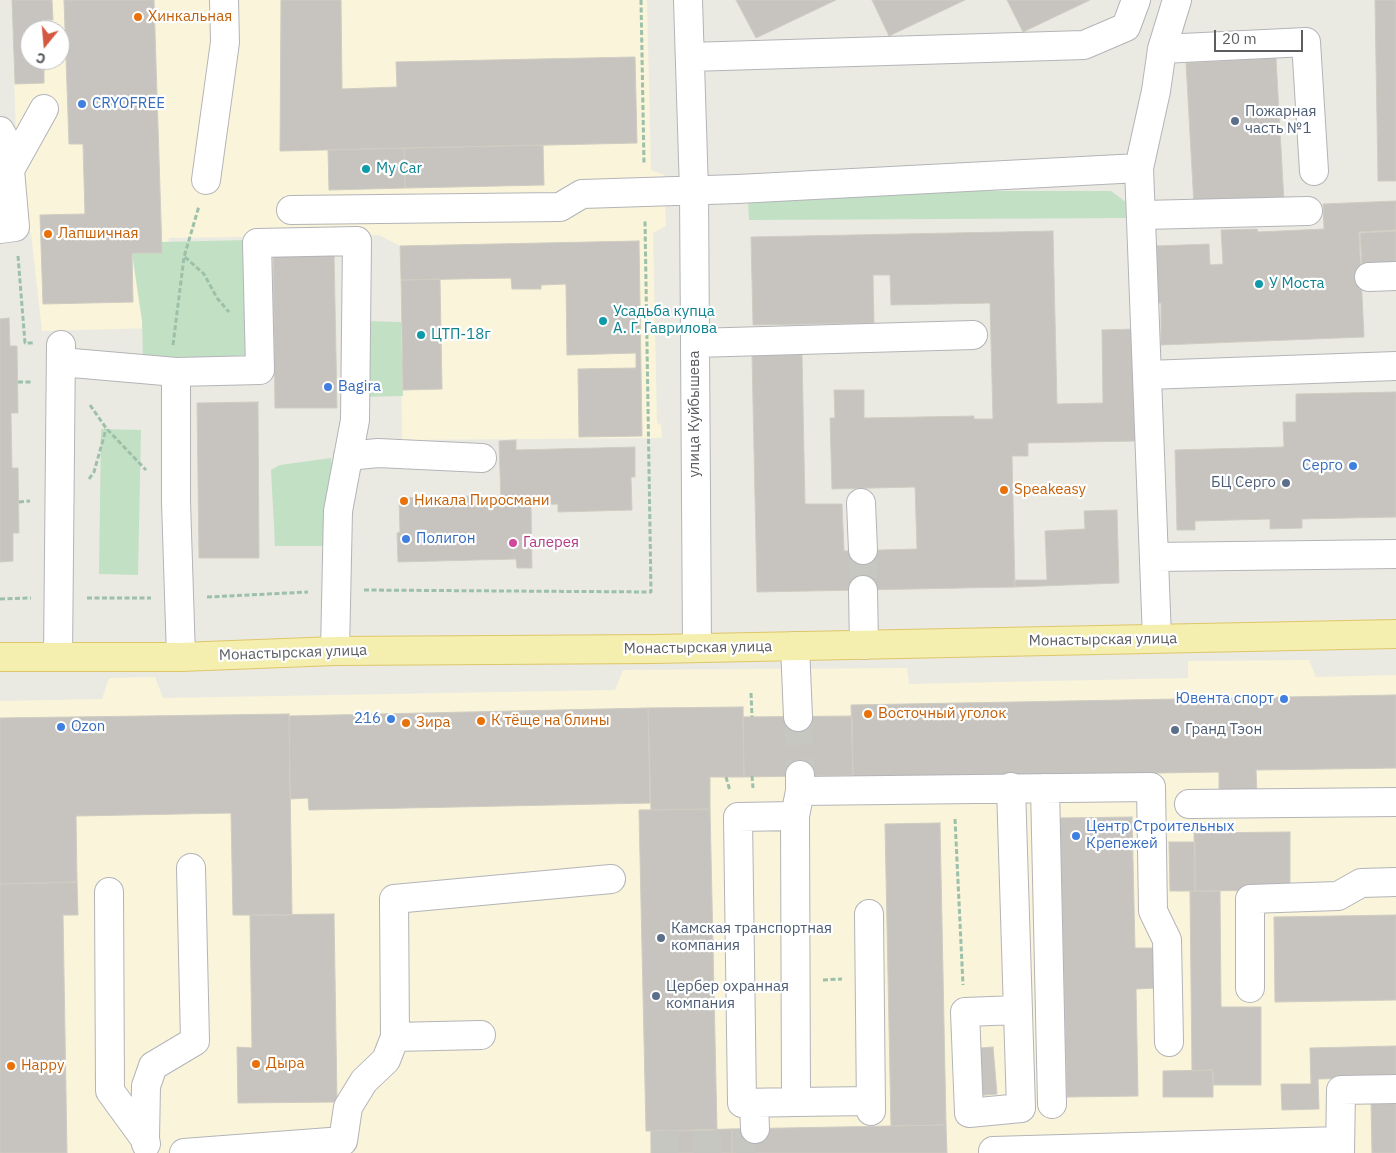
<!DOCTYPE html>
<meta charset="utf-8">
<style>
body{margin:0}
#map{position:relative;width:1396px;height:1153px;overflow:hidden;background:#ebeae2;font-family:"IBM Plex Sans",sans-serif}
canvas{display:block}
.north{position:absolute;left:20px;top:20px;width:50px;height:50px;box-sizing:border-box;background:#fff;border:1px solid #bdbec0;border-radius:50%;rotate:197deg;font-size:14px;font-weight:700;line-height:20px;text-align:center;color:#5b5d61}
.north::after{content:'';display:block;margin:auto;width:18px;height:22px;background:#d25842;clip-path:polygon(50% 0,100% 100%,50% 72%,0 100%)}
.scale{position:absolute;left:1214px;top:30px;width:89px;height:22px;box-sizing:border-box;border:2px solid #5b5d61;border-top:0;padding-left:6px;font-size:15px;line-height:18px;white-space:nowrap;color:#5b5d61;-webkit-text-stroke:4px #fff;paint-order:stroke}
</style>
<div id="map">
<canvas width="1396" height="1153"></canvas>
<div class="north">С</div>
<div class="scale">20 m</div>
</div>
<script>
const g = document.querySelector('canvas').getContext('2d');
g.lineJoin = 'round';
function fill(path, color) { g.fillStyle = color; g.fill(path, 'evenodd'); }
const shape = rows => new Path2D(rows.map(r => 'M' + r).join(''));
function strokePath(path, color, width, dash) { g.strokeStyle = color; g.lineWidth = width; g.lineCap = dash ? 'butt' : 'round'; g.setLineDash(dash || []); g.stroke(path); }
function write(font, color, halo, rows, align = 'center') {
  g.font = font + ' "IBM Plex Sans",sans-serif'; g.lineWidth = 4.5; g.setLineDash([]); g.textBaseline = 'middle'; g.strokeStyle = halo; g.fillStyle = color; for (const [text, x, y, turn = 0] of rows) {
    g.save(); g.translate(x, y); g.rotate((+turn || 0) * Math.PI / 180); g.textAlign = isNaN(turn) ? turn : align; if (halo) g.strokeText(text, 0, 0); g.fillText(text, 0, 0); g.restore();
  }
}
fill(shape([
 [12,0,647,0,651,170,664,175,666,226,653,233,657,423,661,425,662,438,402,440,400,246,379,235,169,238,156,328,42,331,31,233,8,207,16,139],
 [30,30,60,30,60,60,30,60],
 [1309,660,1316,677,1396,675,1396,1153,0,1153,0,701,102,699,109,678,155,677,163,698,615,690,623,670,907,668,909,684,1188,678,1188,661]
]), '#f9f4da');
fill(shape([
 [948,191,1111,191,1127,203,1134,218,749,220,748,200],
 [247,240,247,355,143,362,142,321,132,253,161,253,161,242],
 [366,321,401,322,403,396,358,397],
 [101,429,141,430,138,575,99,574],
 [331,458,333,474,325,546,275,546,271,470,280,465]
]), '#c2e0c4');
const building = shape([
 [12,0,52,0,53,20,42,20,43,30,30,30,30,60,44,60,44,83,15,84,12,0],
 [64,0,154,0,162,253,132,253,133,302,43,304,40,215,85,214,83,144,69,144,64,0],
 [281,0,341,0,342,89,397,87,396,62,635,57,637,143,280,151,281,0],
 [736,0,836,0,756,38,736,0],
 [872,0,965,0,889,36,872,0],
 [1007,0,1090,0,1023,32,1007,0],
 [1375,0,1396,0,1396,181,1378,181,1375,0],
 [1276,58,1284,202,1194,206,1186,63,1276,58],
 [543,145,544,185,405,188,404,148,543,145],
 [404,148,405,188,329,190,328,150,404,148],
 [1396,201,1396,230,1359,232,1364,337,1161,345,1161,303,1158,303,1155,246,1209,244,1210,265,1223,264,1221,230,1257,229,1258,232,1324,229,1323,204,1396,201],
 [1053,231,1057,404,1103,403,1102,330,1135,329,1137,441,1028,443,1028,456,1012,456,1015,587,757,592,752,355,802,355,805,504,842,504,844,551,917,549,915,487,832,489,830,418,835,418,834,390,864,390,864,418,974,416,974,419,993,419,990,303,891,305,890,275,873,275,874,323,753,325,751,237,1053,231],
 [1396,231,1396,265,1362,267,1360,233,1396,231],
 [639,241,642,436,579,437,578,369,636,368,636,353,567,355,566,284,541,285,541,289,512,289,511,278,401,280,400,246,639,241],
 [334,251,337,408,275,408,273,253,334,251],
 [440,279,442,389,403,390,401,280,440,279],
 [9,318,10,346,17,346,18,413,11,413,12,468,18,468,19,533,13,533,13,561,0,562,0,319,9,318],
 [1396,392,1396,517,1302,519,1302,528,1270,529,1270,519,1195,521,1195,530,1177,530,1175,450,1284,447,1283,422,1296,422,1296,394,1396,392],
 [258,402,259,558,199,558,197,403,258,402],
 [516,440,516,450,635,447,635,477,631,477,632,510,558,512,558,504,531,505,532,568,517,568,516,559,398,562,397,533,400,532,399,498,475,496,476,504,501,503,499,441,516,440],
 [1117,510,1119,583,1015,587,1014,580,1047,580,1045,531,1085,529,1084,511,1117,510],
 [1396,695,1396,768,1256,770,1257,794,1219,795,1219,772,853,778,851,705,1396,695],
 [743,707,744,777,710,777,710,809,651,810,648,708,743,707],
 [648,708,650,803,309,810,308,798,290,799,289,716,648,708],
 [289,714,292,915,233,915,231,813,76,816,77,882,0,884,0,718,289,714],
 [852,716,853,775,744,777,743,717,852,716],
 [710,809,717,1130,646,1131,639,810,710,809],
 [1132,817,1135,948,1156,948,1157,988,1136,989,1138,1096,1067,1097,1060,818,1132,817],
 [940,823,946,1125,891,1126,885,824,940,823],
 [1290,832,1290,890,1195,891,1194,833,1290,832],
 [1169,842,1195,842,1195,891,1170,891,1169,842],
 [77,882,78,915,63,915,67,1153,0,1153,0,884,77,882],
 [1190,891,1220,891,1221,1007,1261,1007,1261,1085,1213,1085,1213,1070,1192,1071,1190,891],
 [334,914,337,1102,238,1103,237,1047,252,1048,250,915,334,914],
 [1396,915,1396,1000,1275,1002,1274,917,1396,915],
 [1396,1046,1396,1077,1318,1079,1319,1109,1282,1110,1281,1084,1311,1084,1310,1048,1396,1046],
 [993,1047,997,1094,973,1096,969,1049,993,1047],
 [1213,1070,1213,1097,1163,1097,1163,1071,1213,1070],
 [1371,1100,1396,1100,1396,1153,1372,1153,1371,1100],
 [946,1125,947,1153,732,1153,732,1129,946,1125],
 [732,1129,732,1153,651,1153,651,1131,732,1129]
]);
fill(building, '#c7c4bf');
strokePath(building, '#cfccc2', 1);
strokePath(shape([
 [863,550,863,590],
 [798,717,800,775],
 [651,1146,755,1144]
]), '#c7c7c2', 28, [28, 14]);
const minor = shape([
 [688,0,694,191,697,648],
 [1162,49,1306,42,1314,171],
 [690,57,1084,45,1126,27,1136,0],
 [0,131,6,142,10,170],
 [1139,168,1156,91,1162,49,1177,0],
 [206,180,225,42,224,0],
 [291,210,560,207,582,194,738,189,1139,168,1157,638],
 [1143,215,1308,211],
 [0,229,15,227,10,170,44,109],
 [1369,277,1396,276],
 [695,343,973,335],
 [61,362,176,372],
 [1147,375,1396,366],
 [348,456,378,453,482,458],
 [861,503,863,550],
 [1155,557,1396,554],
 [863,590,864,645],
 [795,646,798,717],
 [58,657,61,345],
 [181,657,176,501,176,372,260,370,257,243,357,241,355,420,338,511,335,651],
 [1011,787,1021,1108,969,1113,965,1012,1017,1010],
 [1045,788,1052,1104],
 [800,791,1151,787,1153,911,1167,940,1169,1042],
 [1189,804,1396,802],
 [795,816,738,817,742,1103,796,1102,795,816,800,791,800,775],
 [109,892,110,1091,145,1139,146,1144],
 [869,914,871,1111],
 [1250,988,1250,899,1338,896,1361,883,1396,882],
 [395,1037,481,1035],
 [796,1102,871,1101],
 [754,1103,755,1129],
 [145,1139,146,1086,153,1066,195,1041,191,868],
 [993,1151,1340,1141],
 [184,1153,343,1141,348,1107,364,1081,386,1060,395,1037,394,899,611,879],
 [1340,1153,1341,1090,1396,1089]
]);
const major = shape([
 [0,657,181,657,335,651,654,649,1396,634]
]);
strokePath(minor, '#b3b4b8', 30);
strokePath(major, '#dec669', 30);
strokePath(shape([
 [641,0,644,164],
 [18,256,25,343,34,343],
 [185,257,204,274,217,298,229,312],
 [173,345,184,257,199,206],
 [18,382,32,382],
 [90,405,106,428,146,470],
 [89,479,94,472,106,429],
 [19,502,30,501],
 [364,590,651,592,645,221],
 [207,597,308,592],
 [87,598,151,598],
 [0,599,31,598],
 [751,693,752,717],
 [752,776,753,788],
 [726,777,730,791],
 [955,819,963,985],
 [823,980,842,979]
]), '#9cc0a9', 3, [5, 2.5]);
strokePath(minor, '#fff', 28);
strokePath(major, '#f4eeaf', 28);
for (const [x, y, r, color] of [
 [138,17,5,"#e8710a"],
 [82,104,5,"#3f7fe0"],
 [1235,121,5,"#5c6f8a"],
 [366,169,5,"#0f9aa8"],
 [48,234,5,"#e8710a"],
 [1259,284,5,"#0f9aa8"],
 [603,321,5,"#0f9aa8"],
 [421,335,5,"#0f9aa8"],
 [328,387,5,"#3f7fe0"],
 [1353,466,5,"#3f7fe0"],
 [1286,483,5,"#5c6f8a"],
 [1004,490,5,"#e8710a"],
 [404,501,5,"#e8710a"],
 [406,539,5,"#3f7fe0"],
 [513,543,5,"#d1479c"],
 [1284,699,5,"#3f7fe0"],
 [868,714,5,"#e8710a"],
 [391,719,5,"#3f7fe0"],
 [481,721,5,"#e8710a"],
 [406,723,5,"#e8710a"],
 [61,727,5,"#3f7fe0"],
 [1175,730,5,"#5c6f8a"],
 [1076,836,5,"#3f7fe0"],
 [661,938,5,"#5c6f8a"],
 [656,996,5,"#5c6f8a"],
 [256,1064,5,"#e8710a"],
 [11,1066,5,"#e8710a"]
]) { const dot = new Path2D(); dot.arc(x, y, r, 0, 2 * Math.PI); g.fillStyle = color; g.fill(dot); strokePath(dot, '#fff', 2); }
write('15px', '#c56008', '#fff', [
 ["Хинкальная",148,17],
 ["Лапшичная",58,234],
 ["Speakeasy",1014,490],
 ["Никала Пиросмани",414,501],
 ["Восточный уголок",878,714],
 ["К тёще на блины",491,721],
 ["Зира",416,723],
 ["Дыра",266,1064],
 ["Happy",21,1066]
], 'left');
write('15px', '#366cbe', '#fff', [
 ["CRYOFREE",92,104],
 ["Bagira",338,387],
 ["Серго",1343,466,"right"],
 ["Полигон",416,539],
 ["Ювента спорт",1274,699,"right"],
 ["216",381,719,"right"],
 ["Ozon",71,727],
 ["Центр Строительных",1086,827],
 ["Крепежей",1086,844]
], 'left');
write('15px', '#4e5e75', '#fff', [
 ["Пожарная",1245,112],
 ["часть №1",1245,129],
 ["БЦ Серго",1276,483,"right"],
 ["Гранд Тэон",1185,730],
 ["Камская транспортная",671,929],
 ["компания",671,946],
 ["Цербер охранная",666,987],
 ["компания",666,1004]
], 'left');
write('15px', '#0d838f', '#fff', [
 ["My Car",376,169],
 ["У Моста",1269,284],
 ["Усадьба купца",613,312],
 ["А. Г. Гаврилова",613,329],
 ["ЦТП-18г",431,335]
], 'left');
write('15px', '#5b5d61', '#fff', [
 ["улица Куйбышева",695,414,-90],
 ["Монастырская улица",1103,640,-1],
 ["Монастырская улица",698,648,-1],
 ["Монастырская улица",293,653,-2]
]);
write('15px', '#b23c85', '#fff', [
 ["Галерея",523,543]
], 'left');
</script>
